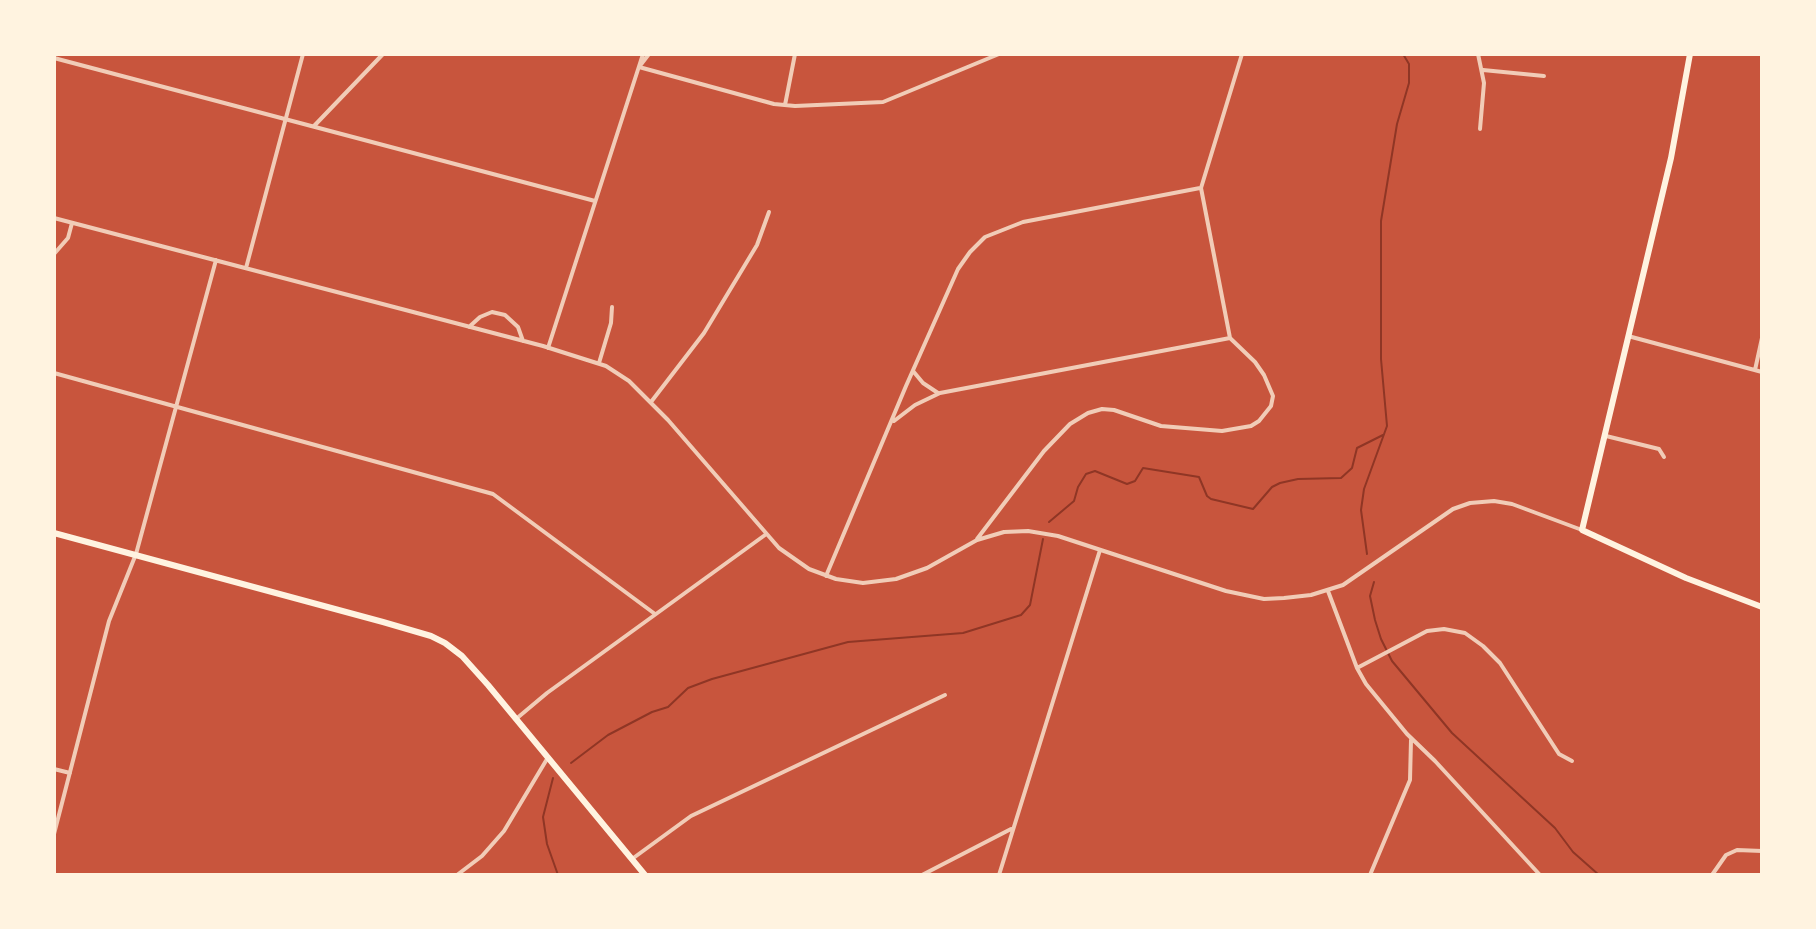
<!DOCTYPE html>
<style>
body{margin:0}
#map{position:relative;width:1816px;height:929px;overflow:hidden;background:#c8553d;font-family:"Roboto Condensed",sans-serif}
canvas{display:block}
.frame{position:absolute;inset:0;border:56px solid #fff3e0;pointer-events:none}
</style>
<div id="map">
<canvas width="1816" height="929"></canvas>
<div class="frame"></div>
</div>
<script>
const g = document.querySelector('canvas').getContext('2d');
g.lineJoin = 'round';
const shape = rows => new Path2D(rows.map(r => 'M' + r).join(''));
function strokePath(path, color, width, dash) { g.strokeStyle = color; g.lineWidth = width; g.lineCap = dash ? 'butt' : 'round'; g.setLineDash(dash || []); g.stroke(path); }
strokePath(shape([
 [1049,522,1074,501,1078,487,1086,474,1095,471,1127,484,1135,481,1143,468,1199,477,1207,496,1211,499,1253,509,1272,487,1280,483,1298,479,1341,478,1352,468,1357,448,1383,435],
 [1367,554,1361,510,1364,489,1387,426,1381,359,1381,221,1397,124,1409,83,1409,64,1403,54],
 [1374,582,1370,596,1375,620,1381,639,1392,661,1452,733,1555,828,1573,852,1599,875],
 [571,763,608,735,652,712,668,707,688,688,712,679,848,642,963,633,1021,615,1030,605,1043,539],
 [553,778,543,817,547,844,558,875]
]), '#8f3625', 2);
strokePath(shape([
 [649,54,639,67,774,104,795,106,883,102,999,54],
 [1478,54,1484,83,1480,129],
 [54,58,595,201],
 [1483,70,1544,76],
 [785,105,795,54],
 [314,126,383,54],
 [54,218,543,346,606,366,629,381,668,420,779,548,809,569,836,579,863,583,896,579,927,568,977,540,1004,532,1028,531,1058,536,1226,591,1264,599,1284,598,1311,595,1343,585,1453,509,1470,503,1494,501,1512,504,1582,530],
 [54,254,68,238,72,223],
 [246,268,303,54],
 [469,327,480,317,492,312,505,315,518,327,523,341],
 [1628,336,1762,372],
 [548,348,643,54],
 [599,363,611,323,612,307],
 [1755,370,1762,338],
 [913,371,923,383,938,393],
 [54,373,493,494,655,614],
 [651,402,704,333,757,245,769,212],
 [894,421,915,405,940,393,1230,338],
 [1606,436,1659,449,1664,457],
 [977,539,1044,451,1070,424,1088,413,1102,409,1114,410,1161,426,1222,431,1251,426,1259,421,1271,406,1273,396,1264,375,1255,362,1230,338,1201,188,1242,54],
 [826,576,906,386,958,269,970,252,985,237,1023,222,1200,188],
 [1328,591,1357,668,1366,684,1407,734,1435,761,1540,875],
 [1357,668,1427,631,1444,629,1465,633,1483,646,1500,663,1559,754,1572,761],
 [516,719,547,693,765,535],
 [54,769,70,773],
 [54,834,109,621,136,554,216,260],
 [632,859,691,816,945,695],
 [457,875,482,856,504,831,547,759],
 [922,875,1011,829],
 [999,875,1100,550],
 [1370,875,1410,780,1411,740],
 [1712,875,1726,855,1737,850,1762,851]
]), '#f1ccb7', 4);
strokePath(shape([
 [1690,54,1671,158,1582,530,1686,578,1762,607],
 [54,533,383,622,431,636,445,643,462,656,488,685,645,875]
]), '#fff3e0', 6);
</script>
